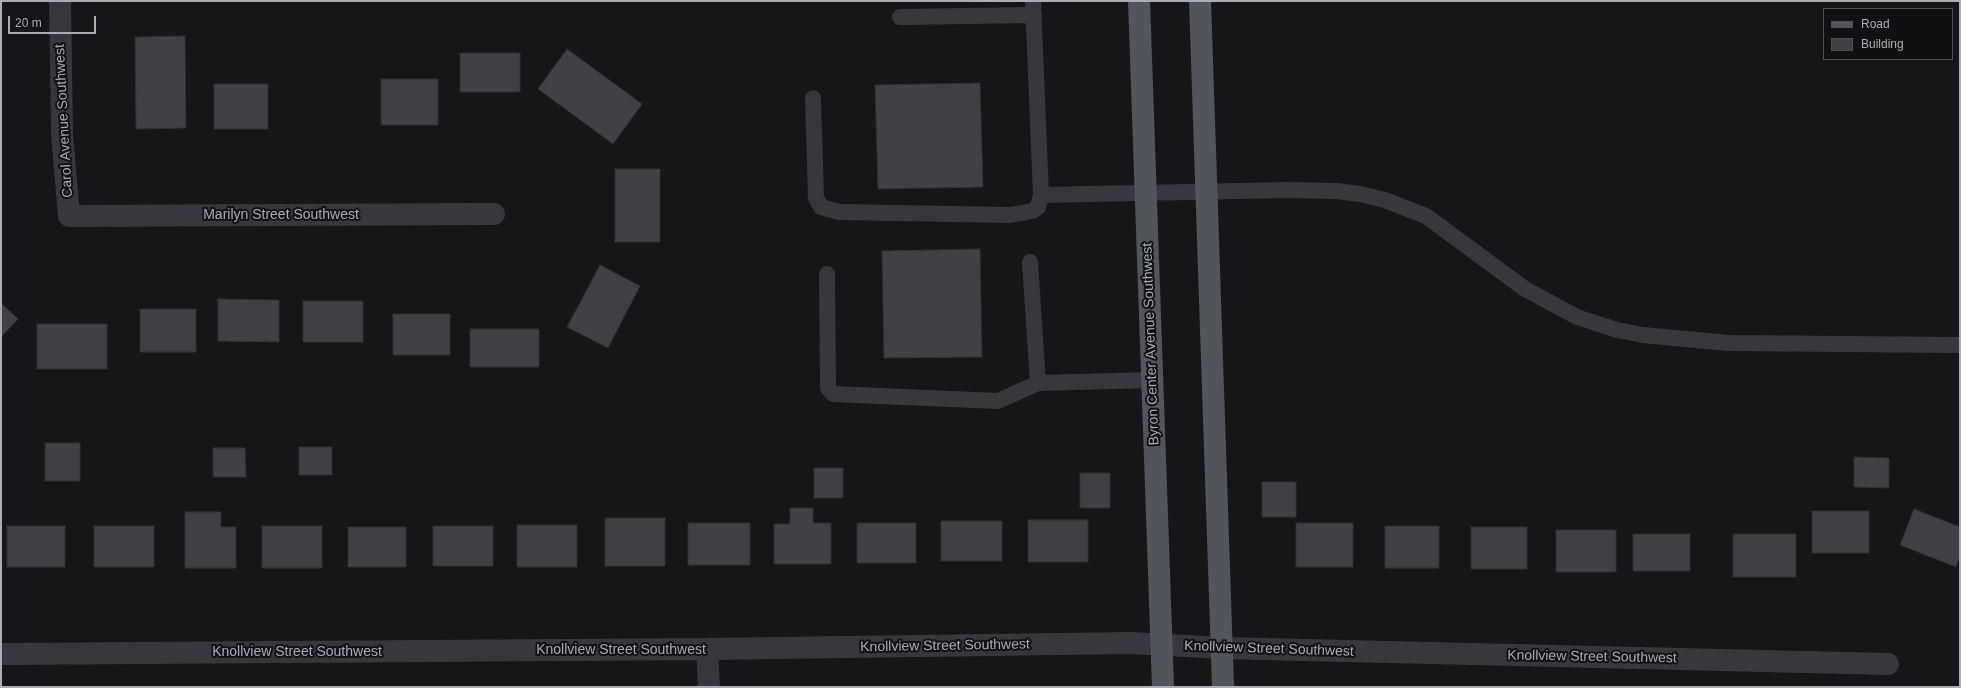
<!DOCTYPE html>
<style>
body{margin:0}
#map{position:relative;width:1961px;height:688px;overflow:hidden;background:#161618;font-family:Arial,sans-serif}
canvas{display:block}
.frame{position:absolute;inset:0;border:2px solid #a8adb8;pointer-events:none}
.legend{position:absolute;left:1823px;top:8px;width:130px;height:52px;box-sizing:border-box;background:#111113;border:1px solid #4d4f55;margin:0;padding:5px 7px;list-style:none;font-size:12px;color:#a8adb8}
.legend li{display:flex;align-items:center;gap:8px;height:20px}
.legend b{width:20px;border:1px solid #4d4f55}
.scale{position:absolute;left:8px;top:16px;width:88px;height:18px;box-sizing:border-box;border:2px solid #a8adb8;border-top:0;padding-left:5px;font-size:12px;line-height:14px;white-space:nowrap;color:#a8adb8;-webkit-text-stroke:3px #111113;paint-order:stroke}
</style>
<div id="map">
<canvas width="1961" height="688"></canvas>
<div class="frame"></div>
<ul class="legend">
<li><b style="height:5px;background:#53555c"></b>Road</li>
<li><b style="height:11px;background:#404145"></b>Building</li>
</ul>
<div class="scale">20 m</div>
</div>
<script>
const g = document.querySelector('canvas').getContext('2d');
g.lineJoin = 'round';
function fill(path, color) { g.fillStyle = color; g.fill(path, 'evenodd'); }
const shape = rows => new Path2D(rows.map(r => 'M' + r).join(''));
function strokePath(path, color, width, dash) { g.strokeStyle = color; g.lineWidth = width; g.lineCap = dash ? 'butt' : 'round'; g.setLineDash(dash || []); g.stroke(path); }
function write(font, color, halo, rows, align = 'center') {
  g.font = font + ' Arial,sans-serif'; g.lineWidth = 4; g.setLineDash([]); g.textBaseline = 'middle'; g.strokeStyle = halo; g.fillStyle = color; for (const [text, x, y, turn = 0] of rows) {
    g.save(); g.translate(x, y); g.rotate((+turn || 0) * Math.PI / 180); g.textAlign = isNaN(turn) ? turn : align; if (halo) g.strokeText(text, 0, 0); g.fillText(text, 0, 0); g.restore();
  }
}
const building = shape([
 [185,36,186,128,136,129,135,37,185,36],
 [567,49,642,104,613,144,538,89,567,49],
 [460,53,520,53,520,92,460,92,460,53],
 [381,79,438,79,438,125,381,125,381,79],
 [980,83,983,187,878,189,875,85,980,83],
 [214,84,268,84,268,129,214,129,214,84],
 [615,169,660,169,660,242,615,242,615,169],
 [980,249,982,357,884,358,882,251,980,249],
 [600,265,640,286,608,348,567,327,600,265],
 [218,299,279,300,279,342,218,341,218,299],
 [303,301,363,301,363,342,303,342,303,301],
 [1,303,18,319,1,337,1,303],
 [140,309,196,309,196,352,140,352,140,309],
 [393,314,450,314,450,355,393,355,393,314],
 [37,324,107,324,107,369,37,369,37,324],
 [470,329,539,329,539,367,470,367,470,329],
 [45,443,80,443,80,481,45,481,45,443],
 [299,447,332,447,332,475,299,475,299,447],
 [213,448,245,448,246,477,213,477,213,448],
 [1854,457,1889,458,1889,488,1854,487,1854,457],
 [814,468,843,468,843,498,814,498,814,468],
 [1080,473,1110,473,1110,508,1080,508,1080,473],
 [1262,482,1296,482,1296,517,1262,517,1262,482],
 [790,508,813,508,813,523,831,523,831,564,774,564,774,524,790,524,790,508],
 [1914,509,1960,527,1960,555,1956,567,1900,545,1914,509],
 [1812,511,1869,511,1869,553,1812,553,1812,511],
 [185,512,221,512,221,527,236,527,236,568,185,568,185,512],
 [605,518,665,518,665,566,605,566,605,518],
 [1028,520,1088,520,1088,562,1028,562,1028,520],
 [941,521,1002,521,1002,561,941,561,941,521],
 [688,523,750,523,750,565,688,565,688,523],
 [857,523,916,523,916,563,857,563,857,523],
 [1296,523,1353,523,1353,567,1296,567,1296,523],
 [517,525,577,525,577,567,517,567,517,525],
 [7,526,65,526,65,567,7,567,7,526],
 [94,526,154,526,154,567,94,567,94,526],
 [262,526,322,526,322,568,262,568,262,526],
 [433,526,493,526,493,566,433,566,433,526],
 [1385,526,1439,526,1439,568,1385,568,1385,526],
 [348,527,406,527,406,567,348,567,348,527],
 [1471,527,1527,527,1527,569,1471,569,1471,527],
 [1556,530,1616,530,1616,572,1556,572,1556,530],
 [1633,534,1690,534,1690,571,1633,571,1633,534],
 [1733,534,1796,534,1796,577,1733,577,1733,534]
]);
fill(building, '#404145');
strokePath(building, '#303034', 1);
strokePath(shape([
 [900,17,1034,15],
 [813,98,816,198,821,207,839,212,1010,215,1032,211,1038,207,1041,195,1033,1],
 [1041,195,1287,190,1337,191,1360,194,1385,200,1426,216,1525,289,1577,317,1617,330,1643,335,1728,343,1960,345],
 [1030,262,1038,383,1152,380],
 [827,274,828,388,833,394,998,401,1038,383]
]), '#37383d', 16);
strokePath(shape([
 [60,1,62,134,69,216,494,214],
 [707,649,709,687],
 [1,654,707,649,1130,643,1222,648,1888,664]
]), '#37383d', 22);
strokePath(shape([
 [1139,1,1163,687],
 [1200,1,1223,687]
]), '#53555c', 22);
write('14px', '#a8adb8', '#111113', [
 ["Carol Avenue Southwest",64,121,-93],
 ["Marilyn Street Southwest",281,215],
 ["Byron Center Avenue Southwest",1151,344,-92],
 ["Knollview Street Southwest",945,646,-1],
 ["Knollview Street Southwest",1269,649,2],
 ["Knollview Street Southwest",621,650],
 ["Knollview Street Southwest",297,652],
 ["Knollview Street Southwest",1592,657,1]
]);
</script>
